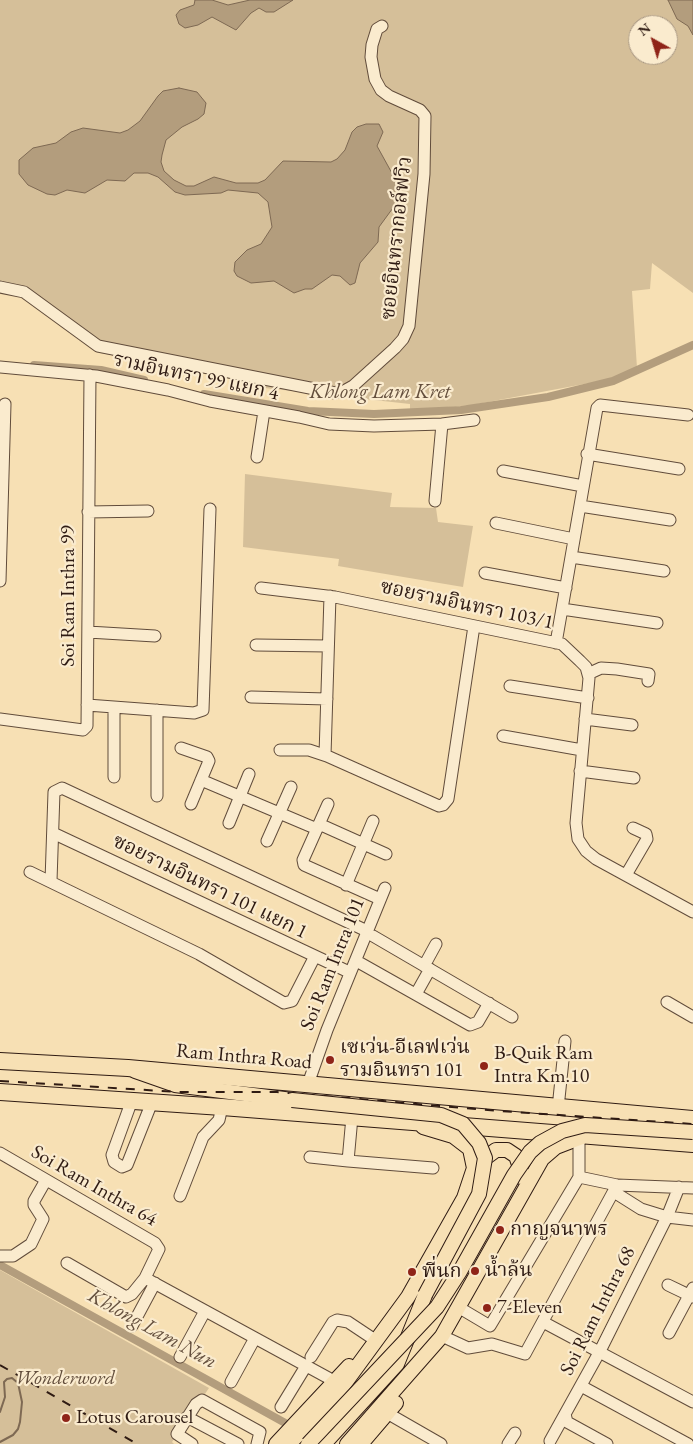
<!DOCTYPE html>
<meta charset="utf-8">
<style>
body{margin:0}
#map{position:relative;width:693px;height:1444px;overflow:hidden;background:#f7e0b4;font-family:"EB Garamond",serif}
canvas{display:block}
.north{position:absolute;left:628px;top:15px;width:50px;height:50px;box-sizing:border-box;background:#faebce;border:1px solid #a99883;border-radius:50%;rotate:321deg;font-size:14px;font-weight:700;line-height:20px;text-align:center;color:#2f1b13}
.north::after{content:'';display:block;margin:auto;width:18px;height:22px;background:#8f2418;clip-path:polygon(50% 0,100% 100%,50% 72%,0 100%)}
</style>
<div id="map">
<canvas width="693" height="1444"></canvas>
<div class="north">N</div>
</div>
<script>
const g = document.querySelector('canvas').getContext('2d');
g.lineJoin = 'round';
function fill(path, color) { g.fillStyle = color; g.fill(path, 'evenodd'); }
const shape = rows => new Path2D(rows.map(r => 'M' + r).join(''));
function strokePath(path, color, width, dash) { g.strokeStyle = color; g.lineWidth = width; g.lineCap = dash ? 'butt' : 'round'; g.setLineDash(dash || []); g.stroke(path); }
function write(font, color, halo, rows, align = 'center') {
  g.font = font + ' "EB Garamond","Noto Serif Thai",serif'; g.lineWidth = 4.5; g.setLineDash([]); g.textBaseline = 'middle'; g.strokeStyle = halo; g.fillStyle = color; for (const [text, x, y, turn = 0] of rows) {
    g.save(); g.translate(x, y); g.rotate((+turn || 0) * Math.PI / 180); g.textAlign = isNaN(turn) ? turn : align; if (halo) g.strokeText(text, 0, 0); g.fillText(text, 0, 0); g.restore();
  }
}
fill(shape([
 [0,0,693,0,693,293,652,263,650,289,632,291,637,368,611,379,472,405,410,410,410,404,265,388,203,372,100,353,29,291,0,283],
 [638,25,668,25,668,55,638,55],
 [245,474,392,493,390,507,436,508,438,522,473,526,463,587,338,566,339,559,243,547],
 [0,1270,209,1388,172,1442,174,1444,0,1444]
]), '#d5bf99');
const water = shape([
 [195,0,212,0,228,5,250,0,293,0,274,12,266,12,259,8,251,13,236,30,212,17,198,25,185,28,179,24,176,15,180,10,194,5,195,0],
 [668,0,693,0,693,35,688,26,677,19,668,0],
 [179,88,197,92,206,103,204,114,198,119,182,127,166,140,162,155,161,162,164,171,174,180,186,186,194,186,214,177,236,183,258,183,265,180,283,161,331,162,337,159,345,150,352,132,357,127,366,124,379,124,383,132,377,146,393,175,398,189,398,201,379,227,378,242,360,263,355,283,350,285,340,276,332,275,312,289,305,289,294,293,274,281,251,283,237,276,234,271,235,262,247,250,261,244,272,227,268,202,258,193,228,190,221,193,185,195,175,192,158,177,148,173,134,173,125,181,107,180,85,193,67,190,55,195,47,194,28,185,19,174,19,160,33,148,56,143,71,132,83,128,120,133,128,130,140,121,158,96,163,91,179,88]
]);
fill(water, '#b39d7d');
strokePath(water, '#7e6953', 1);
strokePath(shape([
 [0,1412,5,1397,4,1382,7,1379,12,1378,18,1383,22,1402,20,1422,18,1429,13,1435,0,1442]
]), '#7e6953', 2);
strokePath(shape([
 [34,365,101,370,144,380],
 [204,394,308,411,374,414,461,410,548,397,613,381,693,345],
 [0,1265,287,1424]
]), '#b39d7d', 8);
const minor = shape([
 [0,287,24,292,98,346,335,393,344,391,353,386,395,348,403,339,409,326,424,174,425,116,420,110,389,96,381,90,375,79,371,57,372,45,377,29,382,26],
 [0,367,96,376,168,390,210,401,299,417,329,424,374,426,442,424,474,420],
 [587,454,679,469],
 [257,457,264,411],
 [503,471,583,486],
 [435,501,442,424],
 [580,506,670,520],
 [88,512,148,511],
 [496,523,574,539],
 [571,557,664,571],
 [485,573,566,588],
 [0,581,5,404],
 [261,588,335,597,562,644,580,661,586,667,589,678,576,823,578,839,586,851,596,859,693,912],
 [562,609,657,623],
 [88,632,155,636],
 [556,643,597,408,600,405,688,415],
 [256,645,328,646],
 [588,674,601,668,617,669,649,674,648,681],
 [510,686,588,698],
 [251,697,327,699],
 [87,705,194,713,203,710,210,509],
 [0,719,83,730,87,726,90,375],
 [585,719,632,725],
 [503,736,582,750],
 [181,748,207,757,209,761,191,804],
 [280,750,309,750,327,756,439,806,443,805,448,799,474,626],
 [325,755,330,596],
 [580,771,634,778],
 [114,777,114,707],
 [201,780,317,829],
 [157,796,157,710],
 [328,804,303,860,304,865,380,899],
 [229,823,249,774],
 [319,824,386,854],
 [55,834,349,972],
 [267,841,291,787],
 [30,872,199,954,284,1003,292,1001,314,958],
 [626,875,647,839,646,834,633,828],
 [51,881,54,792,62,788,367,931],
 [346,885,373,821],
 [373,936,512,1017],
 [360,963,470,1025,478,1022,489,1003],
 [424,966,436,944],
 [416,994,430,969],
 [667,1002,693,1017],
 [308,1084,327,1030,385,888],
 [132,1100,112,1155,114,1162,122,1167,127,1165,152,1102],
 [558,1108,565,1041],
 [352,1117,348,1161,433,1168],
 [0,1153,155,1243,159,1249,145,1278,132,1294,126,1297,67,1263],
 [310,1157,348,1161],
 [579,1177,617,1185,693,1188],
 [614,1192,641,1209,667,1217,693,1220],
 [180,1196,203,1137,219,1120,222,1107],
 [0,1256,13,1256,31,1244,43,1219,34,1205,34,1201,46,1180],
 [145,1278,334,1381],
 [668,1285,693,1297],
 [458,1307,490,1326,579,1177,579,1138],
 [543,1322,693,1402],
 [132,1326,155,1283],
 [669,1333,693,1288],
 [442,1336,468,1348,492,1344,525,1354,617,1185],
 [180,1357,205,1311],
 [311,1357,333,1322,337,1320,348,1322,375,1340],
 [231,1382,255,1338],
 [581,1386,688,1444],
 [281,1407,306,1366],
 [387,1413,441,1444],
 [187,1417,238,1444],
 [550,1441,565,1414],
 [192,1444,177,1434,196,1404,202,1400,260,1432,257,1444],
 [508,1444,515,1433],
 [607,1444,567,1422,565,1414,600,1351,667,1217,679,1187]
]);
const major = shape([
 [135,1071,175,1085,292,1100],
 [477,1164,496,1150,507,1150,516,1156,521,1170,521,1177],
 [276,1444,349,1366],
 [289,1444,334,1398,408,1297,464,1198,474,1168,470,1149,453,1136,423,1127],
 [324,1444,397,1364,425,1295],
 [347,1444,442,1336,542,1159,556,1147,582,1137],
 [361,1444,396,1403]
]);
const highway = shape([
 [0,1061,128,1068,693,1119],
 [0,1092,222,1107,693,1144]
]);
strokePath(minor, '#614c3b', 13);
strokePath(major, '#2f1b13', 16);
strokePath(highway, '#2f1b13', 18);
strokePath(minor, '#faebce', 11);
strokePath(major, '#f7e0b4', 14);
strokePath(highway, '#f7e0b4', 16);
strokePath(shape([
 [0,1081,179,1092,277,1092,499,1111,693,1124],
 [0,1365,137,1444]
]), '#2f1b13', 2, [9, 9]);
const majorBridge = shape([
 [292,1100,441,1115,463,1124,479,1143,485,1158,479,1194,425,1295],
 [308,1444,437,1307,459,1273,514,1175,530,1152,540,1143,562,1131,585,1125,693,1132]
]);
strokePath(majorBridge, '#2f1b13', 16, []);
strokePath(majorBridge, '#f7e0b4', 14);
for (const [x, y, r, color] of [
 [330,1060,5,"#8f2418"],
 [484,1066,5,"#8f2418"],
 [500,1230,5,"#8f2418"],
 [475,1271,5,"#8f2418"],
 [412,1272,5,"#8f2418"],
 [487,1308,5,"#8f2418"],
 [66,1418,5,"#8f2418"]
]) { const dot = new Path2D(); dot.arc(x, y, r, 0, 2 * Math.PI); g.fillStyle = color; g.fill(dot); strokePath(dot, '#faebce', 2); }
write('20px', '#2f1b13', '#faebce', [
 ["ซอยอินทรากอล์ฟวิว",397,238,-84],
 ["รามอินทรา 99 แยก 4",196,377,12],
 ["Soi Ram Inthra 99",69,596,-90],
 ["ซอยรามอินทรา 103/1",467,605,12],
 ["ซอยรามอินทรา 101 แยก 1",210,887,26],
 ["Soi Ram Intra 101",333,964,-68],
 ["Ram Inthra Road",244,1057,5],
 ["Soi Ram Inthra 64",94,1186,30],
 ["Soi Ram Inthra 68",598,1311,-63]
]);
write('20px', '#2f1b13', '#faebce', [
 ["เซเว่น-อีเลฟเว่น",340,1048],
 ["รามอินทรา 101",340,1071],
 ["B-Quik Ram",494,1054],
 ["Intra Km.10",494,1077],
 ["กาญจนาพร",510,1230],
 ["น้ำล้น",485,1271],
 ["พี่นก",422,1272],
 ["7-Eleven",497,1308],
 ["Lotus Carousel",76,1418]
], 'left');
write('italic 20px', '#614c3b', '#faebce', [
 ["Wonderword",65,1379]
]);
write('italic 21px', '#644f3d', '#faebce', [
 ["Khlong Lam Kret",380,392],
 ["Khlong Lam Nun",152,1329,29]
]);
</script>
